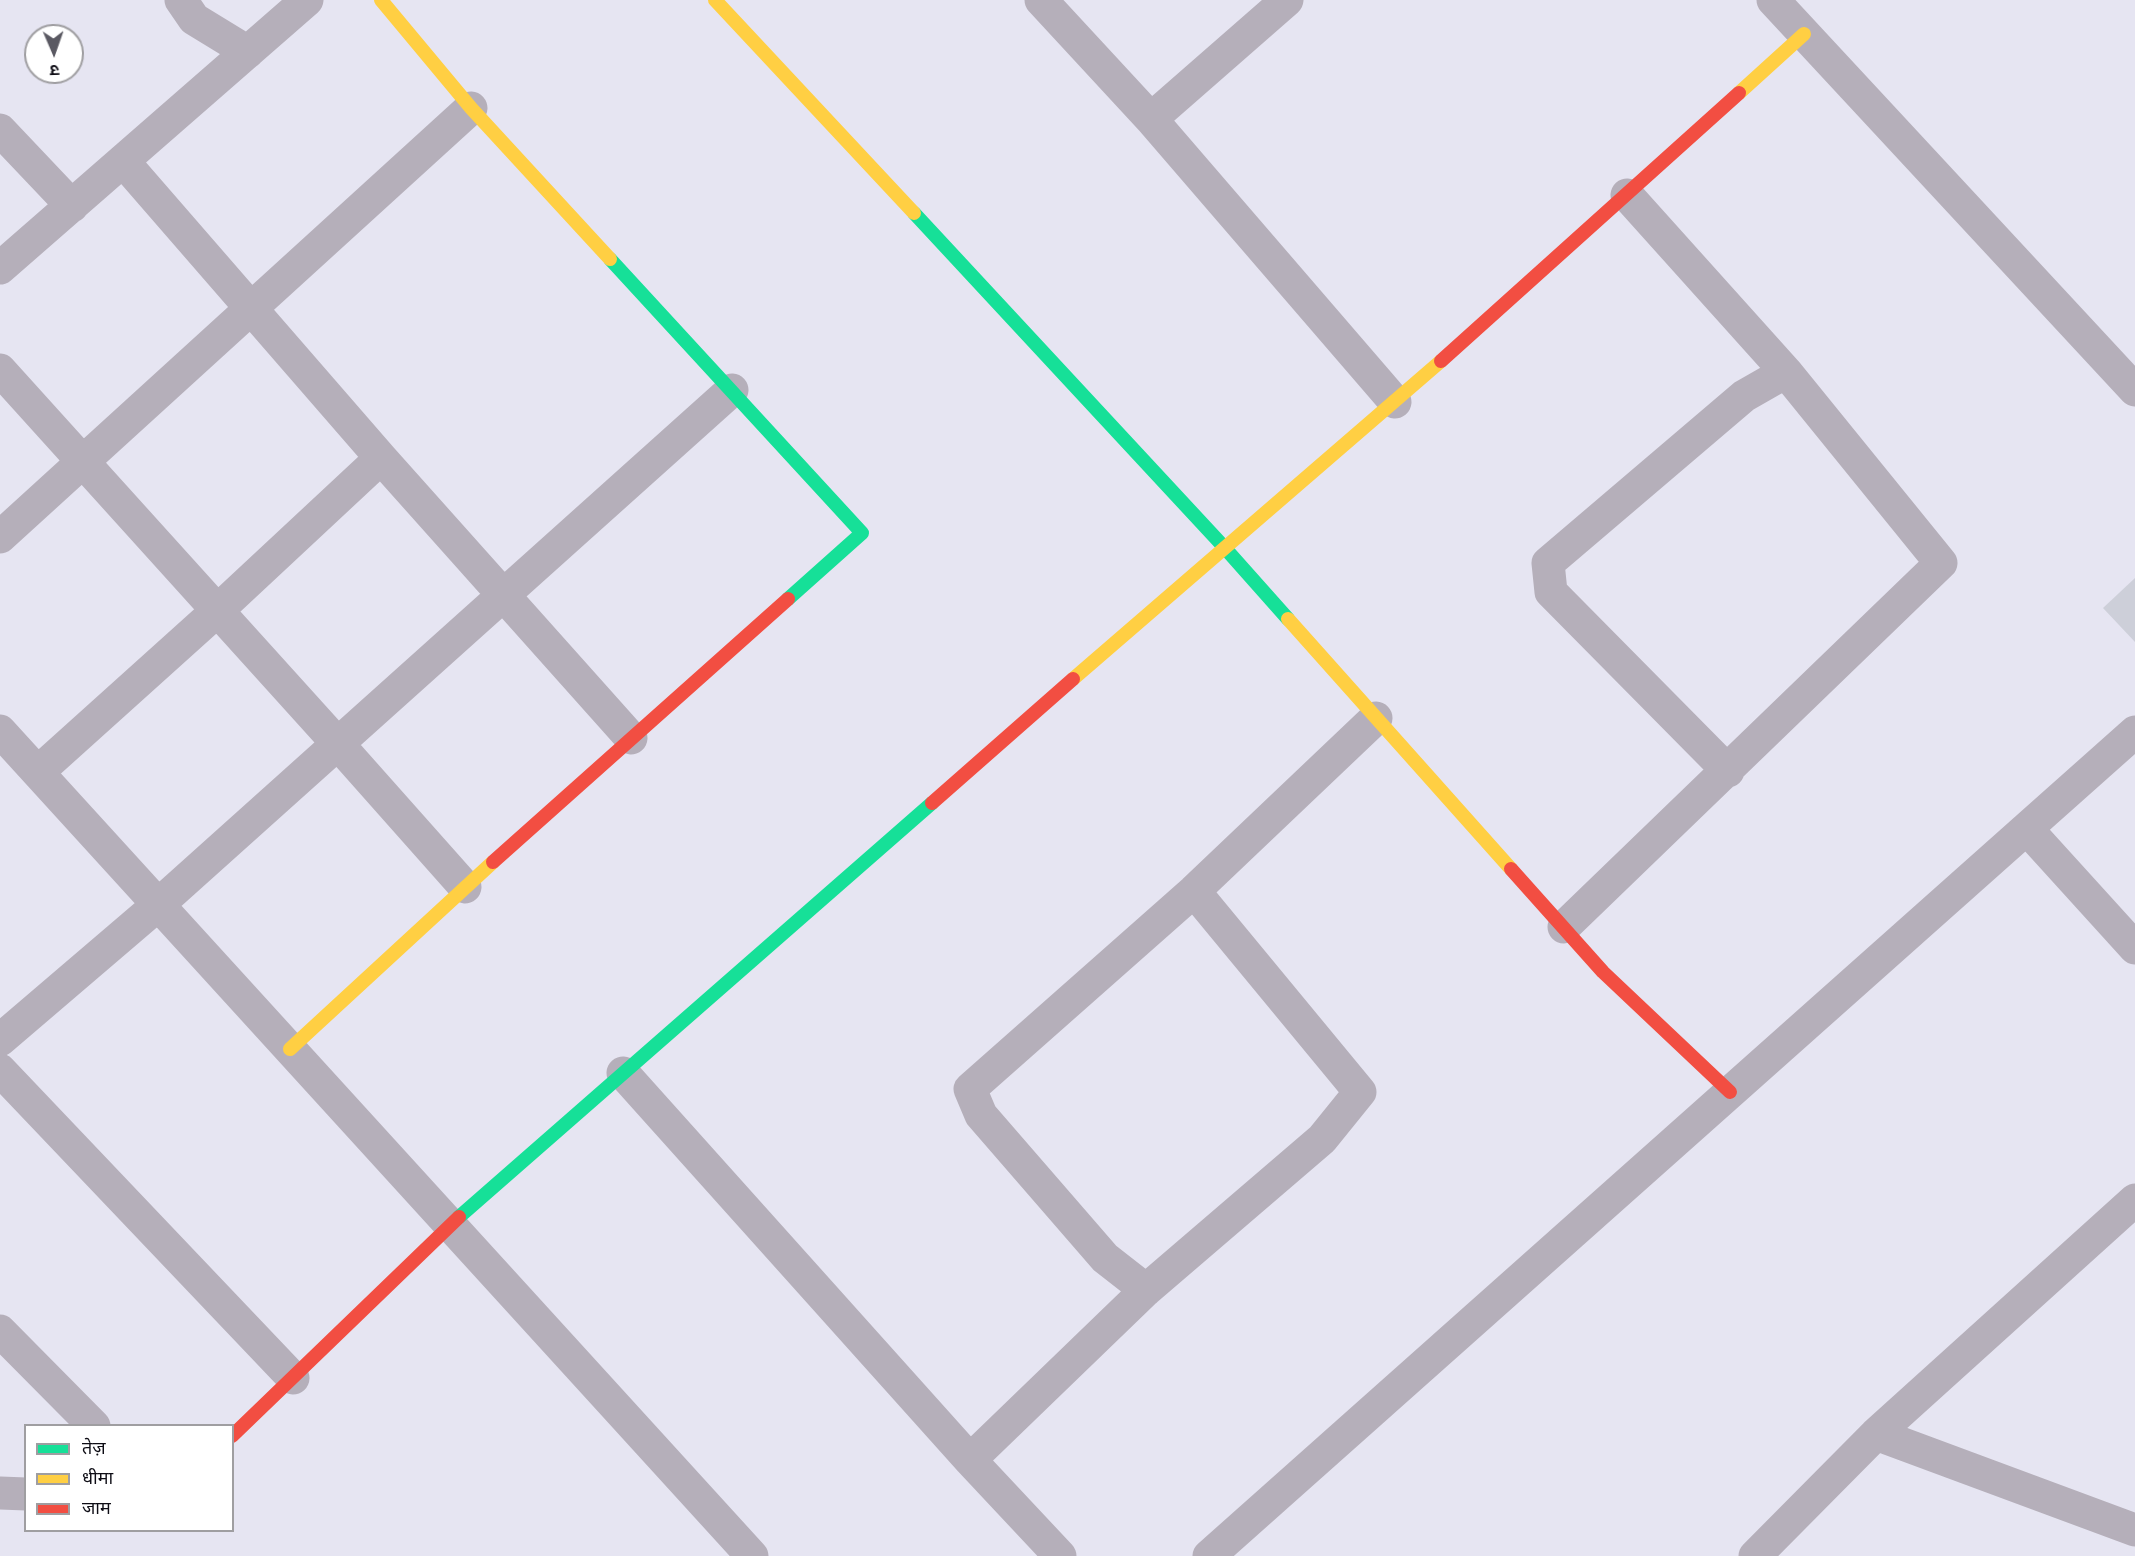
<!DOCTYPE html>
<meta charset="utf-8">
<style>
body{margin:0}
#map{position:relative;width:2135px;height:1556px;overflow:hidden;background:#e6e5f2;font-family:Cabin,"Noto Sans Devanagari",sans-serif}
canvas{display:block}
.legend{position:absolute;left:24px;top:1424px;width:210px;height:108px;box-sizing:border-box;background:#fff;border:2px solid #9f9ea1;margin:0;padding:8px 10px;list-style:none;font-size:18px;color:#0e0d15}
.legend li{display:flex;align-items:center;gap:12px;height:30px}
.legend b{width:30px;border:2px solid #9f9ea1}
.north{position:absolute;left:24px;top:24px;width:60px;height:60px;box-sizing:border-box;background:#fff;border:2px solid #9f9ea1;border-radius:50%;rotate:178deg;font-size:16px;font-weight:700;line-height:24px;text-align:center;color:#0e0d15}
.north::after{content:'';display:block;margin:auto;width:21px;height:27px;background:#5a5962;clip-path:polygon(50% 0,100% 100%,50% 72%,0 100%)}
</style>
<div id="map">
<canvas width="2135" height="1556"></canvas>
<ul class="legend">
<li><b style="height:8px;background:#16e098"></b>तेज़</li>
<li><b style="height:8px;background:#ffcf43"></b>धीमा</li>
<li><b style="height:8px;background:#f24e42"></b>जाम</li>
</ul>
<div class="north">उ</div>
</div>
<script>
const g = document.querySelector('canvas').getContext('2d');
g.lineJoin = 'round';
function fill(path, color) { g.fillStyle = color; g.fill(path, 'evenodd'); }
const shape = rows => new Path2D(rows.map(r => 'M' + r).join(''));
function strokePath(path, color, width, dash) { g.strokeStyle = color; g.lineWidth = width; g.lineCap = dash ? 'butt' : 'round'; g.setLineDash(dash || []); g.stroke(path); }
fill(shape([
 [2135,578,2135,642,2103,608]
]), '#cdcfd9');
strokePath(shape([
 [181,0,194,19,248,52],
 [1041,0,1151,119,1395,402],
 [1773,0,2135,390],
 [1151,119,1287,0],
 [0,130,72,206],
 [123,161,381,458,631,738],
 [0,268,307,0],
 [0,370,338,744,465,887],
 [0,537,471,108],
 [0,731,752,1556],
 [1728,771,1551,592,1548,563,1744,396,1786,372],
 [38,772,218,610,381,458],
 [2027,829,2135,948],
 [1564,927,1941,563,1786,372,1627,195],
 [0,1040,159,904,732,390],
 [0,1070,293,1378],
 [623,1073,970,1460,1060,1556],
 [1146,1290,1105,1258,981,1115,970,1089,1194,891,1376,718],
 [0,1331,94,1426],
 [1876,1434,2135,1530],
 [970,1460,1146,1290,1322,1139,1360,1092,1194,891],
 [0,1493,26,1494],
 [1209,1556,2135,732],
 [1755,1556,1876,1434,2135,1200]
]), '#b5afba', 33);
strokePath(shape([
 [914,213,1224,547,1288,619],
 [610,259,862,533,788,599],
 [459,1217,932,803]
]), '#16e098', 14);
strokePath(shape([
 [381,0,471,108,610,259],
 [715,0,914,213],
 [1739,93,1804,34],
 [1288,619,1511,869],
 [1073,679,1441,361],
 [290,1049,493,862]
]), '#ffcf43', 14);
strokePath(shape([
 [1441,361,1739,93],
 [932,803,1073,679],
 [493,862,788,599],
 [1511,869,1603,972,1730,1092],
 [232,1436,459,1217]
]), '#f24e42', 14);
</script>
